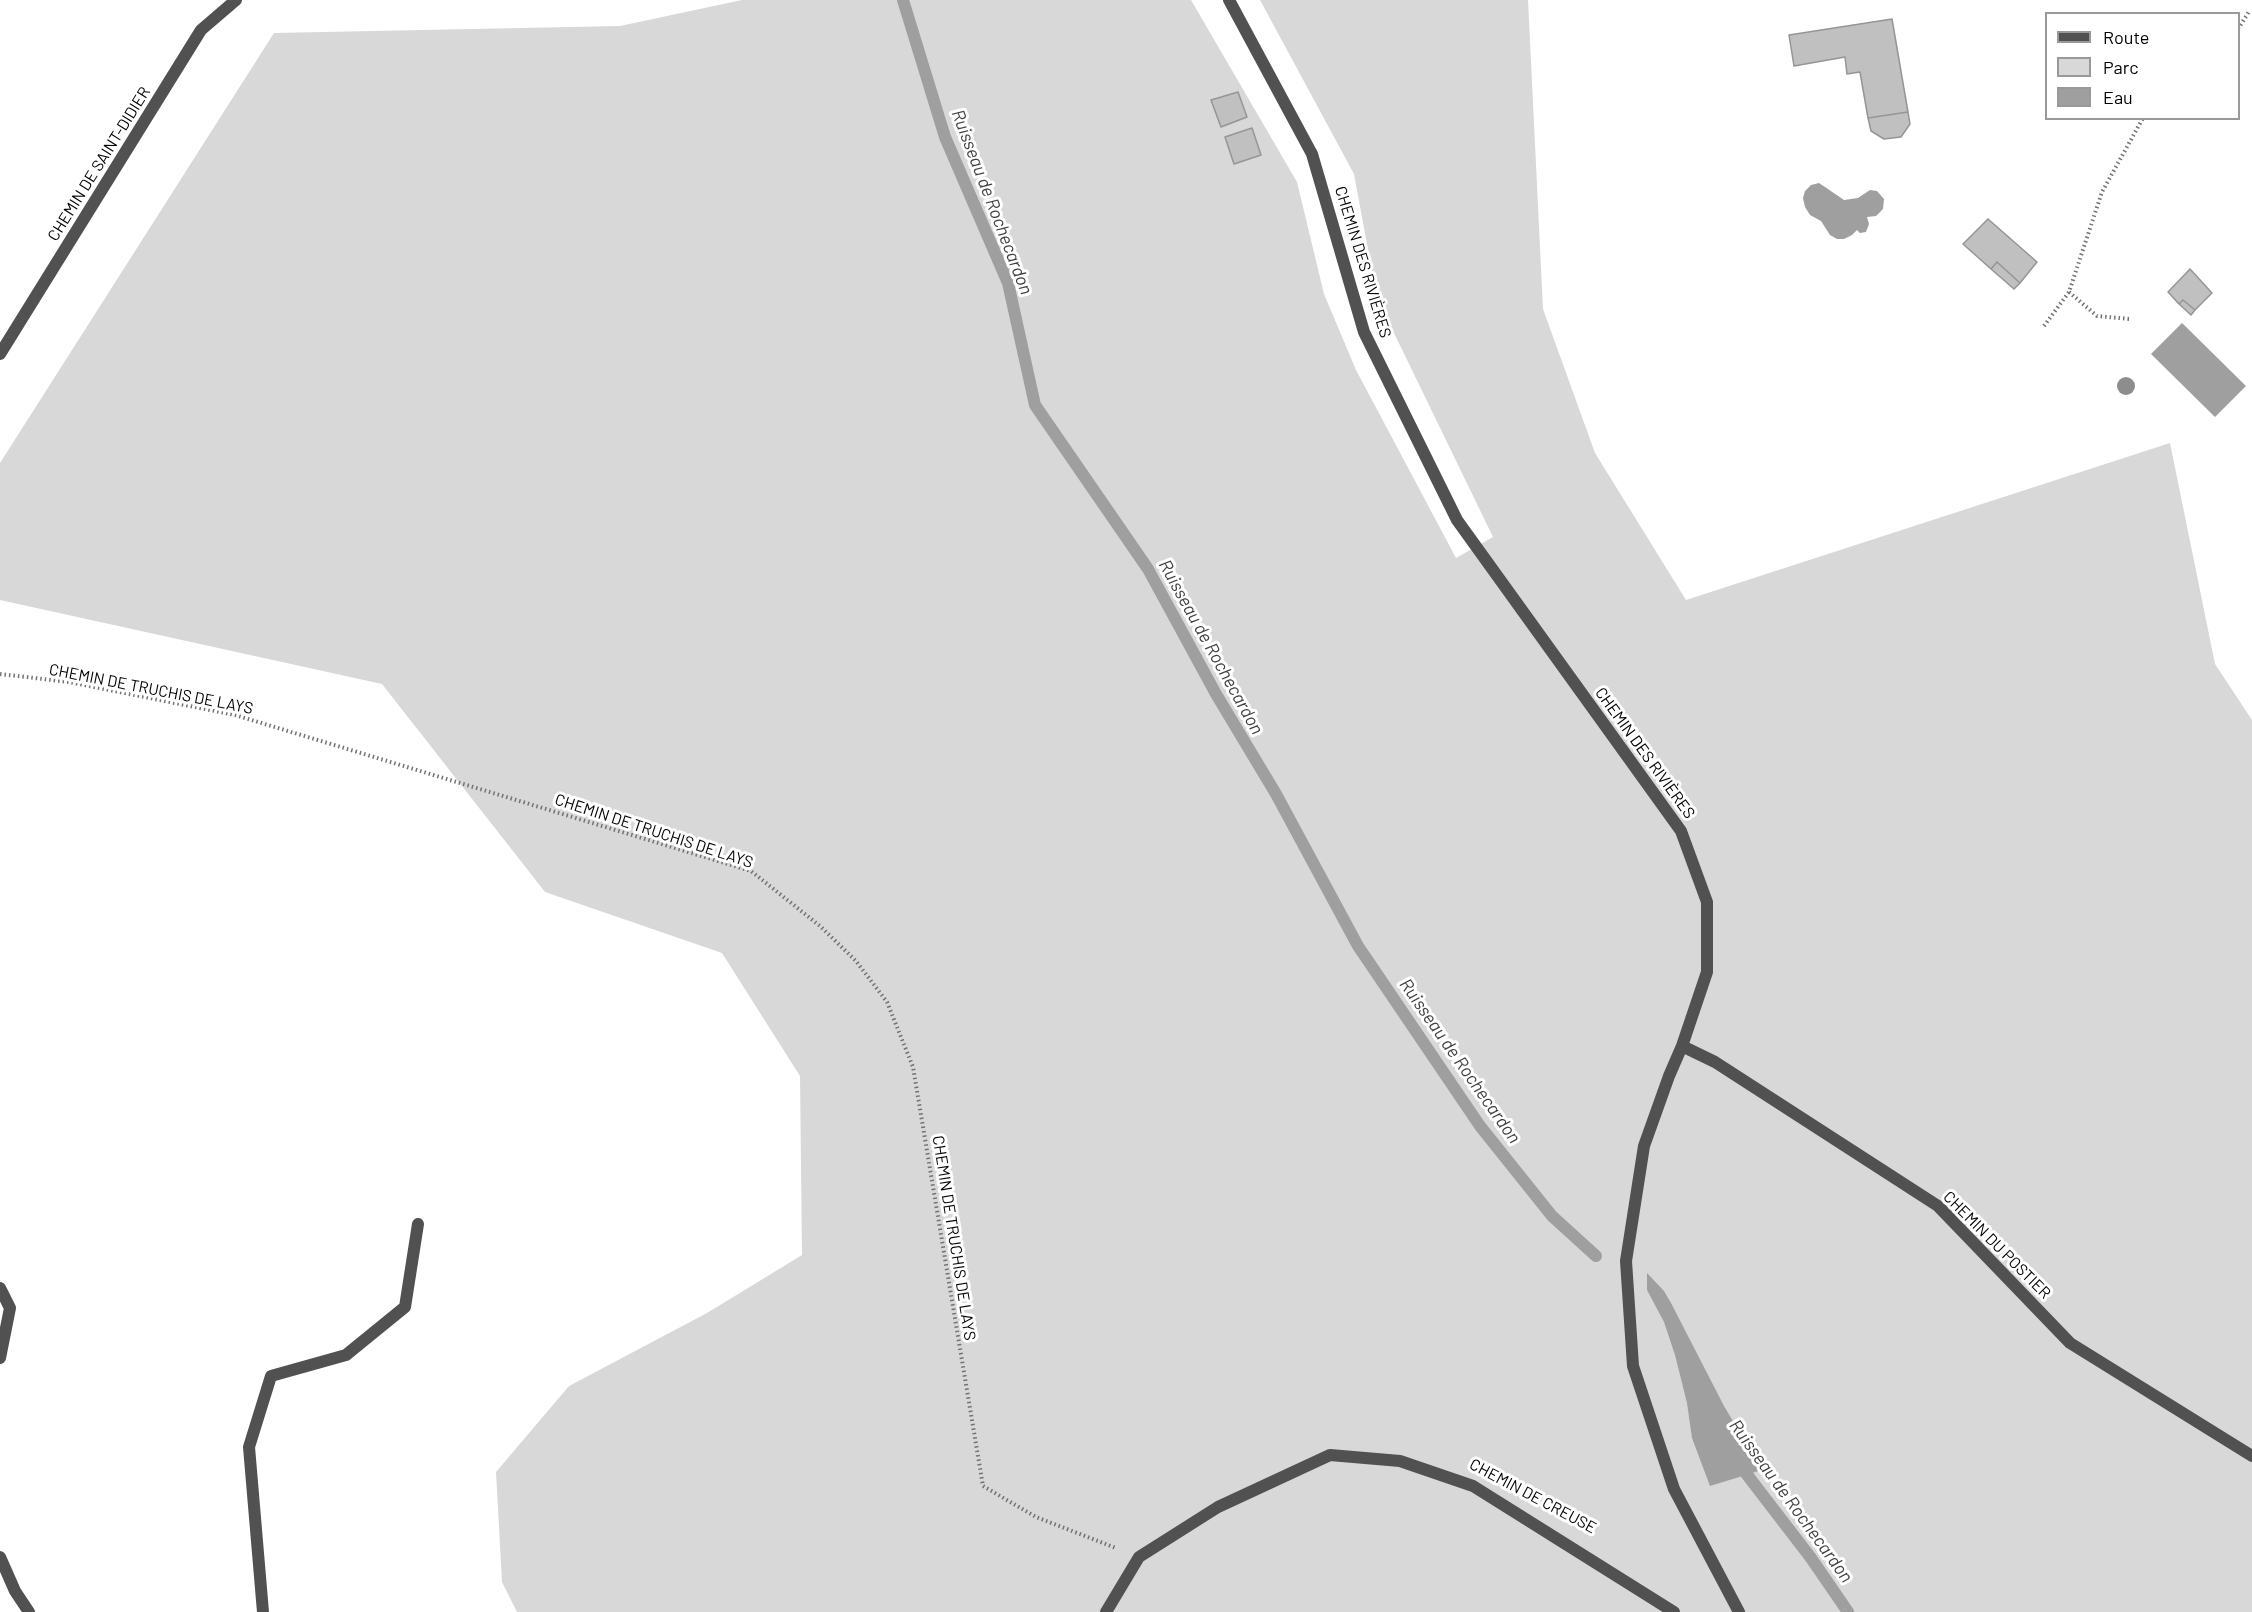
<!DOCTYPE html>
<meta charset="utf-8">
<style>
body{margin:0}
#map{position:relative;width:2252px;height:1612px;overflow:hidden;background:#fff;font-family:Barlow,sans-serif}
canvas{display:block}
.legend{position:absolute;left:2045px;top:12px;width:195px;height:108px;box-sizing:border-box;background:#fff;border:2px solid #999;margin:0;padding:8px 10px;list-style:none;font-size:18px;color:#000}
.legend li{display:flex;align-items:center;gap:12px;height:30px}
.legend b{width:30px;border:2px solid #999}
</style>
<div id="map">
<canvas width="2252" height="1612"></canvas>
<ul class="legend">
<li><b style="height:8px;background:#515151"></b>Route</li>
<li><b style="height:16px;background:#d8d8d8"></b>Parc</li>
<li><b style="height:16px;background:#9f9f9f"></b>Eau</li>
</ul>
</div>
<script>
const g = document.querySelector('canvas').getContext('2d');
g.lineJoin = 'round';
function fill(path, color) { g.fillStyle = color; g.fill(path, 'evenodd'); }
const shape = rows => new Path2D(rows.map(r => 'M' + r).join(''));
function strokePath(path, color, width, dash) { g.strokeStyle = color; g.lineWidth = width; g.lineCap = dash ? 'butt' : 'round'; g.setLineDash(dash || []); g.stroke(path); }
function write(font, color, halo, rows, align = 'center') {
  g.font = font + ' Barlow,sans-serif'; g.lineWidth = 6; g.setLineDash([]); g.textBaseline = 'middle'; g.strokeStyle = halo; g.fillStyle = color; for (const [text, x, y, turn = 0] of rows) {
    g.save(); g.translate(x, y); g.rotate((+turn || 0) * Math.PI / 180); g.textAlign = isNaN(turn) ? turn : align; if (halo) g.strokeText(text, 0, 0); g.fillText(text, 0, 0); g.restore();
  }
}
fill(shape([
 [742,0,1191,0,1297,182,1324,294,1356,370,1456,558,1493,537,1377,298,1354,174,1260,0,1528,0,1543,309,1595,453,1686,600,2170,443,2215,664,2252,720,2252,1612,517,1612,502,1582,496,1472,569,1386,707,1313,802,1255,800,1076,722,953,545,892,382,684,0,600,0,463,274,33,620,26]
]), '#d8d8d8');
fill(shape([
 [1819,183,1844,200,1858,198,1870,190,1877,191,1884,199,1883,209,1876,216,1867,217,1869,224,1866,232,1860,233,1857,230,1852,235,1844,239,1837,239,1830,235,1821,221,1810,215,1805,207,1803,198,1805,191,1811,185],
 [2182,323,2246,386,2215,417,2151,354],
 [1647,1273,1664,1291,1671,1303,1724,1406,1762,1470,1710,1486,1692,1438,1687,1403,1675,1355,1664,1322,1647,1290]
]), '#9f9f9f');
strokePath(shape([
 [903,0,945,137,1008,283,1035,405,1148,569,1216,694,1276,794,1358,946,1480,1126,1552,1216,1596,1256],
 [1738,1463,1811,1558,1848,1612]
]), '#9f9f9f', 12);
const building = shape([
 [1892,19,1908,112,1868,118,1860,72,1847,74,1845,57,1794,66,1789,35,1892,19],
 [1238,92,1247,117,1221,127,1211,100,1238,92],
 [1908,112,1910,124,1901,137,1884,139,1871,131,1868,118,1908,112],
 [1252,128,1261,155,1234,164,1225,137,1252,128],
 [1988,219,2037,262,2020,283,1997,262,1991,269,1963,244,1988,219],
 [1997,262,2020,283,2014,289,1991,269,1997,262],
 [2190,269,2212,293,2195,310,2183,300,2179,304,2168,292,2190,269],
 [2183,300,2195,310,2191,315,2179,304,2183,300]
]);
fill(building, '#c0c0c0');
strokePath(building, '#959595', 1.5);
strokePath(shape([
 [2238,29,2250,10],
 [2069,292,2097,316,2130,319],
 [2044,326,2069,292,2102,192,2143,118],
 [0,674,69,682,235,715,751,871,820,926,856,961,887,1002,913,1067,983,1486,1036,1517,1116,1548]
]), '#737373', 4, [1.5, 3]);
strokePath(shape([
 [0,1288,10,1308,0,1358],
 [0,1557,15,1591,29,1612],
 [263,1612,249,1447,271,1376,346,1355,405,1307,418,1224]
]), '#515151', 12);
strokePath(shape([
 [1229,0,1312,154,1364,332,1457,520,1681,831,1707,902,1707,972,1682,1046,1669,1076,1644,1146,1626,1261,1633,1366,1674,1489,1739,1612],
 [1682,1046,1715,1062,1938,1206,2070,1343,2252,1456],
 [1106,1612,1139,1557,1218,1507,1330,1455,1400,1461,1473,1486,1674,1612]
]), '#515151', 12);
strokePath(shape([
 [0,354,201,30,236,0]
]), '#515151', 12);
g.fillStyle = '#8d8d8d';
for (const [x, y] of [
 [2126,386]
]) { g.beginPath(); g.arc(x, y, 9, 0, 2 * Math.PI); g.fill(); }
write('16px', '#000', '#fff', [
 ["CHEMIN DE SAINT-DIDIER",99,164,-58],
 ["CHEMIN DES RIVIÈRES",1363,262,73],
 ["CHEMIN DE TRUCHIS DE LAYS",151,689,11],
 ["CHEMIN DES RIVIÈRES",1645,753,54],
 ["CHEMIN DE TRUCHIS DE LAYS",654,831,18],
 ["CHEMIN DE TRUCHIS DE LAYS",954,1238,81],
 ["CHEMIN DU POSTIER",1997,1245,45],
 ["CHEMIN DE CREUSE",1533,1496,28]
]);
write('italic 18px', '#404040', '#fff', [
 ["Ruisseau de Rochecardon",992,202,69],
 ["Ruisseau de Rochecardon",1211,647,61],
 ["Ruisseau de Rochecardon",1460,1061,55],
 ["Ruisseau de Rochecardon",1791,1501,54]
]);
</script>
